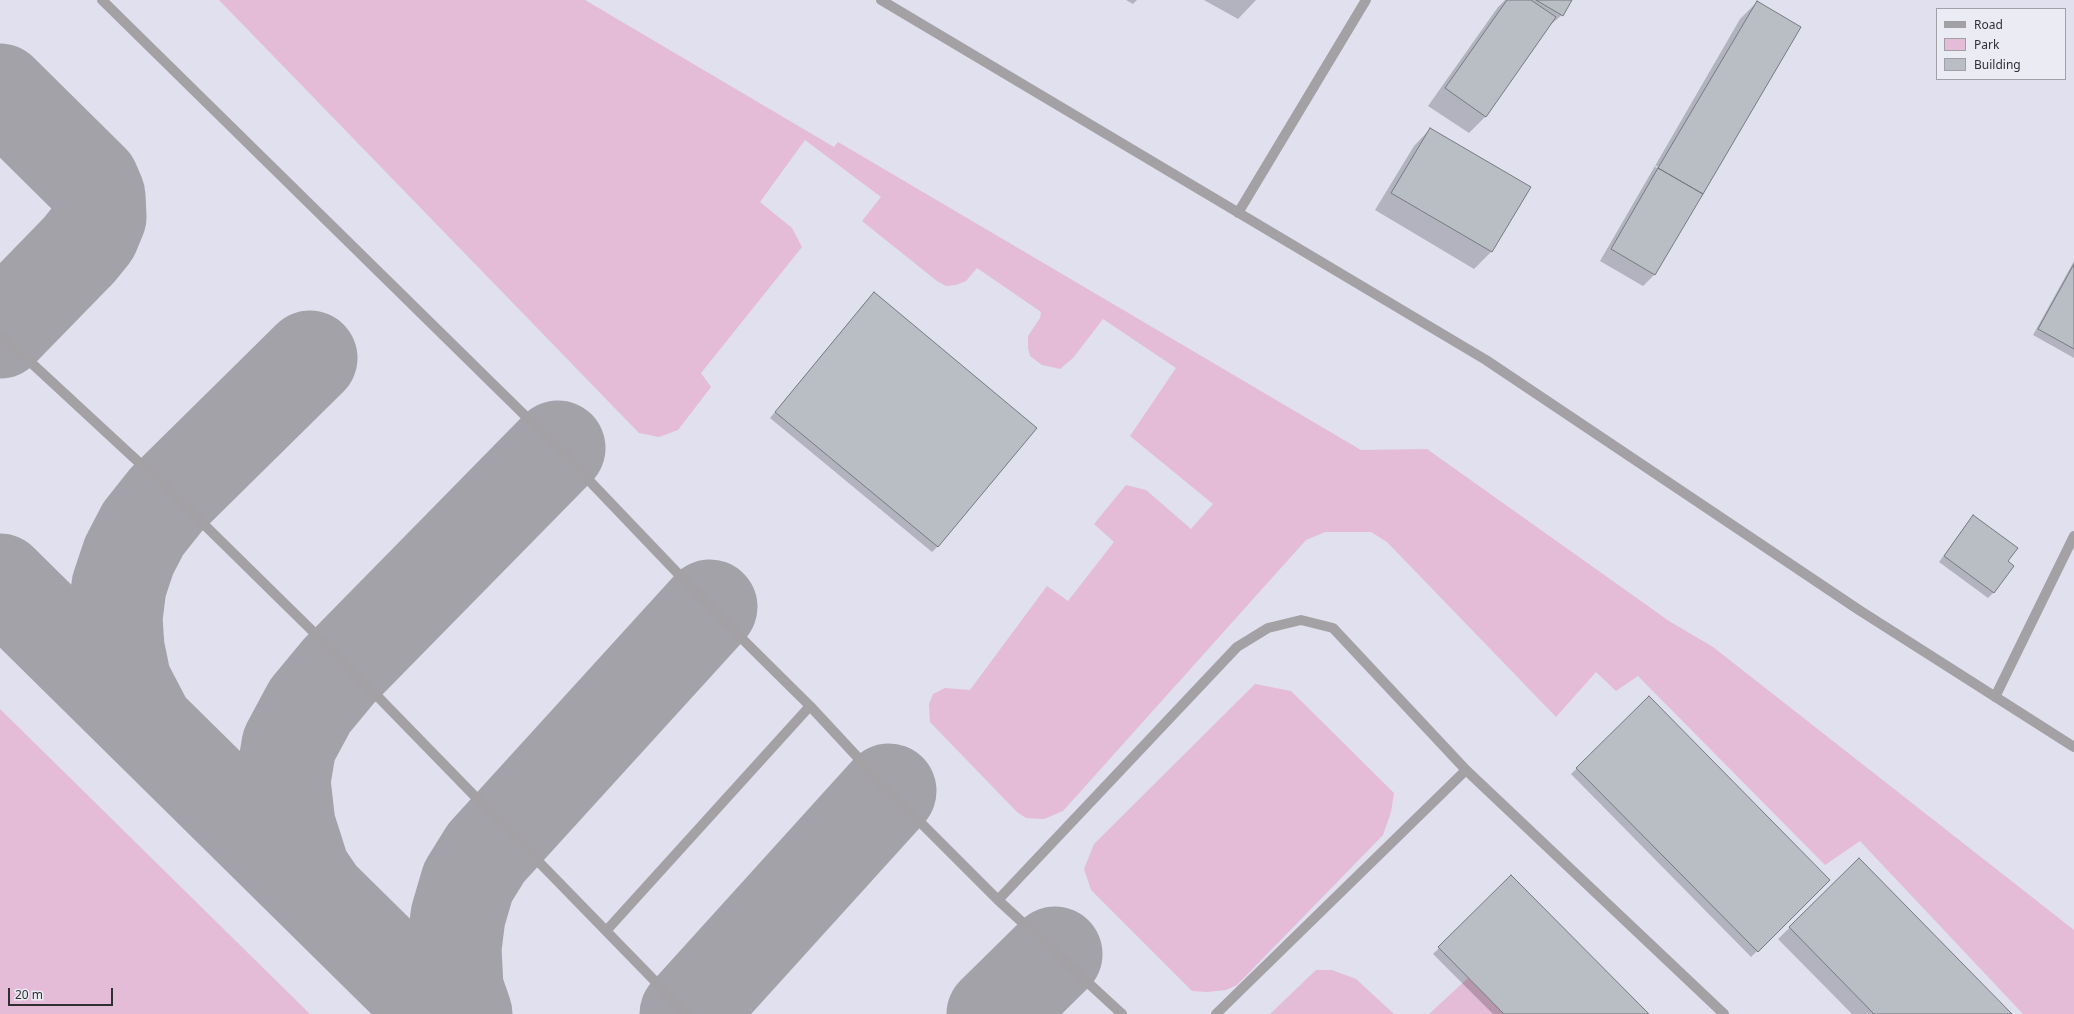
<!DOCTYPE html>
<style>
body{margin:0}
#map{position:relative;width:2074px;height:1014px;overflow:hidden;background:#ebebf3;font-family:"Noto Sans",sans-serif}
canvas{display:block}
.legend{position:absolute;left:1936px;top:8px;width:130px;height:72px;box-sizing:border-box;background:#ebebf3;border:1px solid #a0a0a6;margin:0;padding:5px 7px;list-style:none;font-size:12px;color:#303033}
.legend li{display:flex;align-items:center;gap:8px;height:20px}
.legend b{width:20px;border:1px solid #a0a0a6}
.scale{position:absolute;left:8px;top:988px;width:105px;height:18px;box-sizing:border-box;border:2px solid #303033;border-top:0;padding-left:5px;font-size:12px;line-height:14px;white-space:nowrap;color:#303033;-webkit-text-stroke:3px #ebebf3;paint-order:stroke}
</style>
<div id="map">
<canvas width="2074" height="1014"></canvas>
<ul class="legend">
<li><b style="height:5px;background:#a3a1a4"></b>Road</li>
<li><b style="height:11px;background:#e4bcd8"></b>Park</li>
<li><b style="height:11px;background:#b9bdc4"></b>Building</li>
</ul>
<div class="scale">20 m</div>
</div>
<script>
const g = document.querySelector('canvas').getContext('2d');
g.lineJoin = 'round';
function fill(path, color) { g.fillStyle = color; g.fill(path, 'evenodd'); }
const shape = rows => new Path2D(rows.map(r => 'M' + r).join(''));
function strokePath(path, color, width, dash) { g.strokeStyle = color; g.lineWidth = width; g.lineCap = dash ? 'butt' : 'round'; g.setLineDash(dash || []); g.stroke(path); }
fill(shape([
 [0,0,2074,0,2074,1014,0,1014],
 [1937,9,2065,9,2065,79,1937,79]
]), '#e0e0ef');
fill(shape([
 [219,0,585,0,834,147,838,142,1361,450,1427,449,1669,621,1713,647,2074,930,2074,1014,2023,1014,1860,841,1825,865,1638,676,1616,691,1596,672,1556,717,1387,542,1371,532,1325,532,1306,540,1063,811,1044,819,1026,818,1017,812,930,722,929,704,933,694,945,688,970,690,1047,586,1068,601,1114,542,1094,524,1126,485,1146,490,1191,529,1213,504,1130,436,1176,368,1103,319,1073,358,1060,369,1042,365,1030,356,1028,348,1028,336,1040,318,1041,312,977,268,966,281,956,285,946,286,937,281,862,221,881,197,805,140,760,202,792,228,802,247,701,373,711,387,678,430,659,437,639,433],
 [1255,684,1291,691,1394,793,1391,812,1383,835,1237,985,1226,990,1207,992,1192,991,1091,890,1084,869,1094,844],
 [0,709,310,1014,0,1014],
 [1316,970,1332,970,1356,979,1394,1014,1270,1014],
 [1468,978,1504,1014,1429,1014]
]), '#e4bcd8');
fill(shape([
 [1126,0,1137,0,1133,4],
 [1204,0,1256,0,1238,19],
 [1505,0,1571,0,1562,15,1549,26,1486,116,1469,133,1428,106,1498,7],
 [1757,2,1800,28,1654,275,1643,286,1600,261,1740,19],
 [1655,165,1698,191,1698,193,1654,166],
 [1430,129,1529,187,1491,252,1474,269,1375,210,1414,146],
 [2074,261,2074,358,2033,335],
 [868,299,938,546,932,552,770,418],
 [1968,522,2006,561,1994,592,1988,598,1939,562],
 [1649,698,1829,880,1751,957,1571,774],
 [1859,860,2011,1014,1852,1014,1778,939],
 [1511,877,1647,1014,1493,1014,1433,954]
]), '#0003');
strokePath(shape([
 [0,91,92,182,98,196,99,217,92,234,79,250,0,331],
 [0,581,439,1014],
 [147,726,124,682,117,648,115,618,119,586,129,556,143,529,166,500,310,358],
 [318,894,303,872,288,825,283,781,289,745,310,706,339,671,558,448],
 [465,1014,456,988,454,948,458,916,468,882,486,853,710,607],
 [687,1014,889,791],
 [994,1014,1055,954]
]), '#a2a2a8', 95);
const building = shape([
 [1507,0,1531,0,1556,17,1486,117,1445,88,1507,0],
 [1536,0,1572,0,1563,16,1536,0],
 [1757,1,1801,27,1703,194,1658,168,1757,1],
 [1430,128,1531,187,1492,252,1391,193,1430,128],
 [1658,168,1703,194,1655,275,1611,249,1658,168],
 [2074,264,2074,349,2038,329,2074,264],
 [874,292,1037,428,938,547,775,412,874,292],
 [1973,515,2018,548,2008,561,2014,566,1994,593,1944,556,1973,515],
 [1649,696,1830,880,1758,952,1576,768,1649,696],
 [1859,858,2012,1014,1874,1014,1789,927,1859,858],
 [1511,875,1649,1014,1504,1014,1438,947,1511,875]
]);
fill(building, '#b9bdc4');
strokePath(building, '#777b81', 1);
strokePath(shape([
 [102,0,558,448,710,607,810,706,889,791,998,900,1122,1014],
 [881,0,1486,360,1859,610,2074,747],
 [1238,213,1366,0],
 [0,334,172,493,346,664,687,1014],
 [1995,697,2074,536],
 [998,900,1237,647,1268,628,1301,620,1333,628,1466,770],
 [606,931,810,706],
 [1216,1014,1466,770,1724,1014]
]), '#a3a1a4', 10);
</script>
